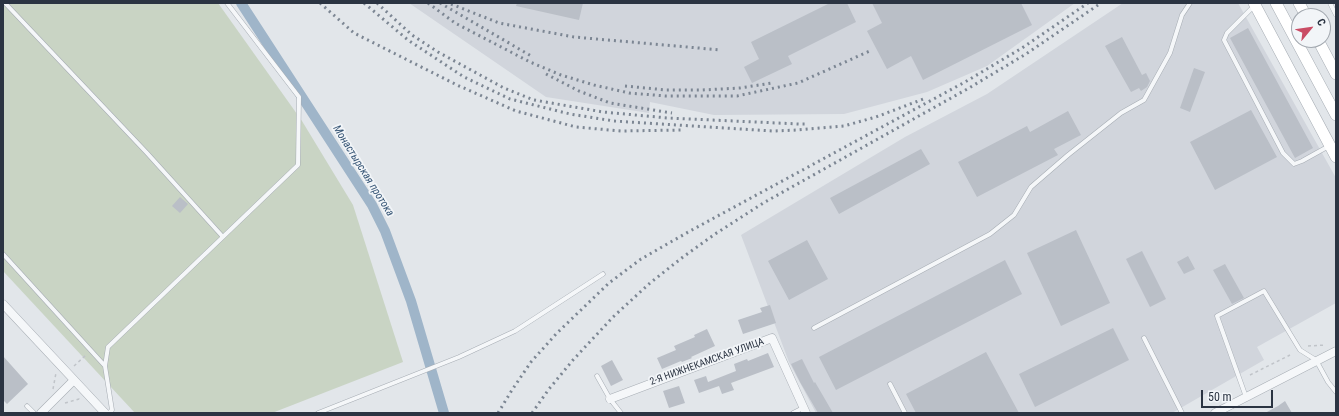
<!DOCTYPE html>
<meta charset="utf-8">
<style>
body{margin:0}
#map{position:relative;width:1339px;height:416px;overflow:hidden;background:#e2e6ea;font-family:"Roboto Condensed",sans-serif}
canvas{display:block}
.frame{position:absolute;inset:0;border:4px solid #2b3442;pointer-events:none}
.north{position:absolute;left:1291px;top:8px;width:40px;height:40px;box-sizing:border-box;background:#f2f5f8;border:1px solid #a2a8af;border-radius:50%;rotate:61deg;font-size:11px;font-weight:700;line-height:16px;text-align:center;color:#2b3442}
.north::after{content:'';display:block;margin:auto;width:14px;height:18px;background:#ca4c65;clip-path:polygon(50% 0,100% 100%,50% 72%,0 100%)}
.scale{position:absolute;left:1201px;top:390px;width:72px;height:18px;box-sizing:border-box;border:2px solid #2b3442;border-top:0;padding-left:5px;font-size:12px;line-height:14px;white-space:nowrap;color:#2b3442;-webkit-text-stroke:3px #f2f5f8;paint-order:stroke}
</style>
<div id="map">
<canvas width="1339" height="416"></canvas>
<div class="frame"></div>
<div class="north">С</div>
<div class="scale">50 m</div>
</div>
<script>
const g = document.querySelector('canvas').getContext('2d');
g.lineJoin = 'round';
function fill(path, color) { g.fillStyle = color; g.fill(path, 'evenodd'); }
const shape = rows => new Path2D(rows.map(r => 'M' + r).join(''));
function strokePath(path, color, width, dash) { g.strokeStyle = color; g.lineWidth = width; g.lineCap = dash ? 'butt' : 'round'; g.setLineDash(dash || []); g.stroke(path); }
function write(font, color, halo, rows, align = 'center') {
  g.font = font + ' "Roboto Condensed",sans-serif'; g.lineWidth = 3.5; g.setLineDash([]); g.textBaseline = 'middle'; g.strokeStyle = halo; g.fillStyle = color; for (const [text, x, y, turn = 0] of rows) {
    g.save(); g.translate(x, y); g.rotate((+turn || 0) * Math.PI / 180); g.textAlign = isNaN(turn) ? turn : align; if (halo) g.strokeText(text, 0, 0); g.fillText(text, 0, 0); g.restore();
  }
}
fill(shape([
 [409,3,1075,3,987,66,927,92,844,114,714,115,650,102,649,113,546,97],
 [1123,3,1238,3,1336,178,1336,303,1257,347,1264,360,1172,413,816,413,789,362,741,235,905,137,987,94]
]), '#d1d5dc');
fill(shape([
 [3,3,218,3,302,121,353,205,403,362,272,413,135,413,3,271]
]), '#c9d4c4');
strokePath(shape([
 [241,3,372,205,385,231,411,301,444,413]
]), '#9fb5c9', 10);
fill(shape([
 [517,3,583,3,579,20,516,6],
 [830,3,847,3,856,22,788,56,792,64,752,83,744,67,759,59,751,42],
 [872,3,1021,3,1032,25,923,80,911,56,887,69,867,31,882,23],
 [1248,28,1313,148,1295,158,1230,38],
 [1122,37,1142,75,1146,73,1150,81,1147,87,1141,91,1139,88,1131,92,1105,46],
 [1194,68,1205,72,1190,112,1180,108],
 [1251,110,1277,157,1215,190,1190,142],
 [1068,111,1081,135,1054,149,1058,155,977,197,958,162,1027,126,1030,132],
 [921,149,930,164,839,214,830,198],
 [180,197,188,204,180,213,172,206],
 [1076,230,1110,303,1061,326,1027,253],
 [807,240,828,279,789,300,768,261],
 [1142,251,1166,299,1150,307,1126,259],
 [1188,256,1195,269,1184,274,1177,262],
 [1005,260,1022,294,836,390,819,357],
 [1225,264,1244,298,1232,304,1213,270],
 [770,305,776,323,743,334,738,320,762,312,760,308],
 [1113,328,1129,360,1035,407,1019,374],
 [707,329,715,346,691,357,692,358,682,362,681,361,662,369,657,358,676,350,674,346,695,337,694,335],
 [986,352,1019,413,916,413,906,394],
 [768,353,774,367,731,383,734,390,722,394,719,386,699,393,694,380,706,376,708,382,736,371,734,364,747,359,748,361],
 [3,356,28,384,7,404,3,400],
 [802,359,814,383,815,382,833,413,818,413,800,382,791,364],
 [612,360,623,380,611,386,601,366],
 [679,386,685,403,669,408,663,391],
 [1285,401,1292,413,1265,413,1278,406]
]), '#babfc7');
const service = shape([
 [5,3,147,153,223,237],
 [1330,3,1336,15],
 [1255,7,1251,9,1227,33,1224,40,1283,153,1294,164,1302,161,1329,146],
 [3,254,105,366],
 [814,328,990,234,1014,215,1031,187,1068,155,1121,113,1144,100,1170,53,1182,15,1190,3],
 [1144,338,1182,413],
 [597,376,610,399,621,413],
 [890,384,905,413],
 [1246,397,1217,316,1264,291,1300,350,1316,360,1328,382,1336,392],
 [27,406,34,413],
 [109,413,112,410,105,366,108,347,298,165,299,97,227,3],
 [318,413,459,357,515,331,603,274],
 [793,413,803,408]
]);
const minor = shape([
 [3,304,105,413],
 [610,399,772,338,806,413],
 [41,413,74,380],
 [1215,413,1336,351]
]);
const secondary = shape([
 [1254,3,1336,157],
 [1276,3,1336,115],
 [1299,3,1306,16],
 [1318,40,1336,74]
]);
strokePath(service, '#a7adb4', 5);
strokePath(minor, '#a7adb4', 9);
strokePath(secondary, '#a7adb4', 12);
strokePath(shape([
 [1308,346,1326,345],
 [74,366,86,355],
 [1250,375,1290,355],
 [53,389,56,373],
 [65,403,79,399,80,400]
]), '#c0c4c9', 1.5, [3, 3]);
strokePath(service, '#f5f7f9', 4);
strokePath(minor, '#f5f7f9', 8);
strokePath(secondary, '#fff', 11);
strokePath(shape([
 [320,3,354,33,457,85,516,111,576,127,621,131,683,130],
 [364,3,408,40,464,77,510,99,570,114,614,121,773,131,797,130,844,126,876,117,926,98],
 [377,3,412,35,438,52,504,88,534,100,603,112,668,118,799,124,807,124],
 [428,3,455,23,530,62,561,75,594,85,629,93,666,96,737,96,798,83,872,50],
 [440,3,533,57],
 [451,4,499,23,574,37,721,50],
 [546,74,579,91,610,103,672,113],
 [625,86,666,90,702,90,740,88,772,83],
 [498,413,512,390,531,362,556,334,609,283,641,259,690,231,965,82,1022,48,1088,3],
 [532,413,549,389,573,360,613,317,650,283,683,257,715,234,765,202,969,88,1026,54,1101,3]
]), '#7c8693', 3, [2, 4]);
write('10px', '#2b3442', '#f2f5f8', [
 ["2-Я НИЖНЕКАМСКАЯ УЛИЦА",707,362,-20]
]);
write('italic 11px', '#365575', '#f2f5f8', [
 ["Монастырская протока",363,171,58]
]);
</script>
